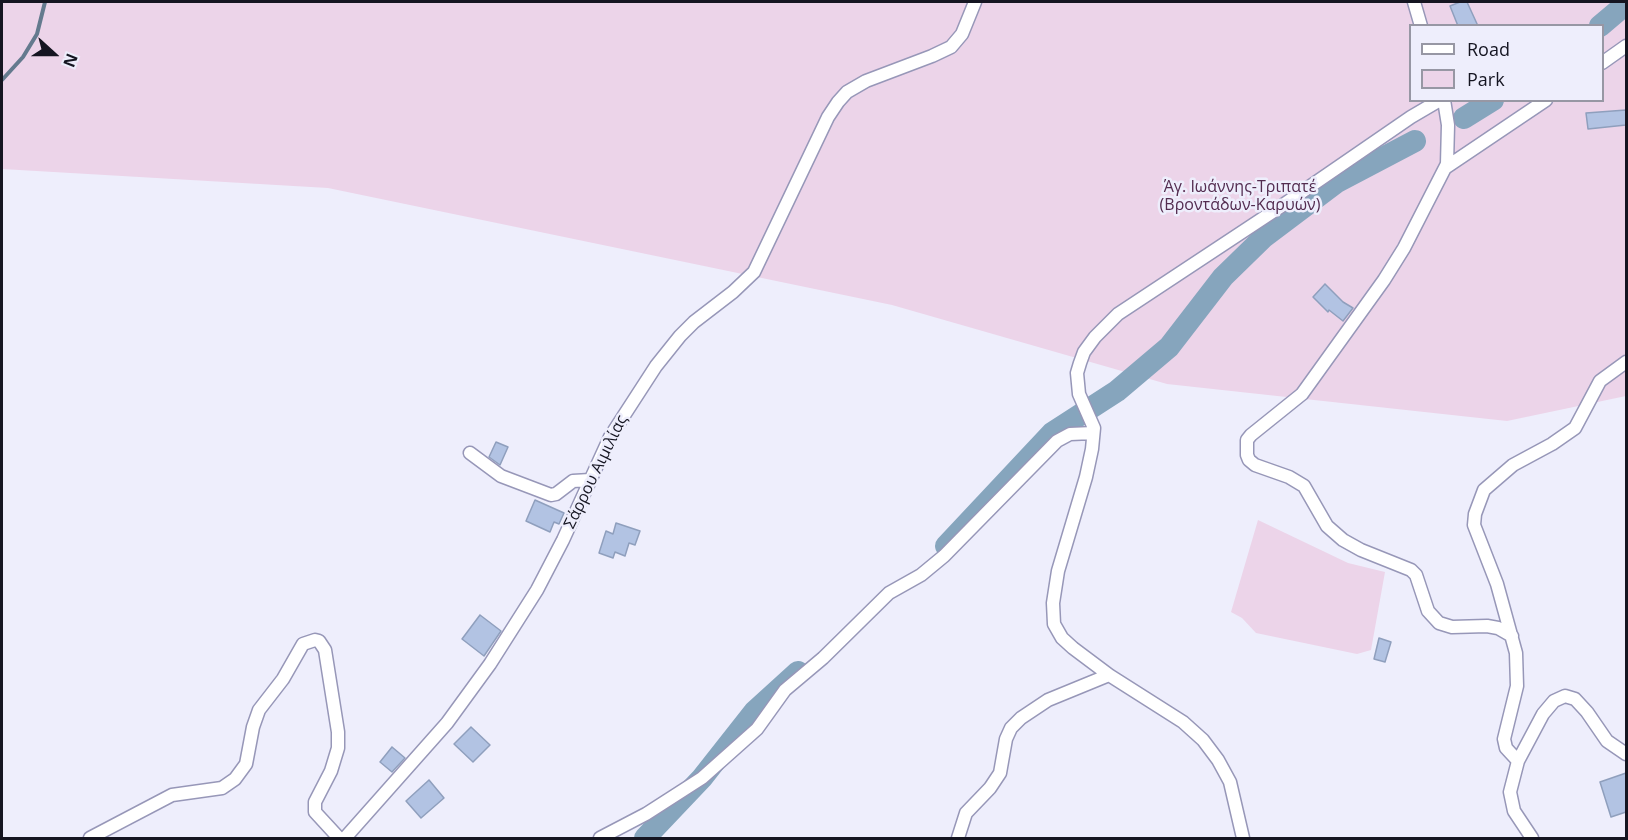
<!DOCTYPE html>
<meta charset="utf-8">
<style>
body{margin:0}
#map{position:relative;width:1628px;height:840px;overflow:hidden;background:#eeeefc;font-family:"Open Sans",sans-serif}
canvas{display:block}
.frame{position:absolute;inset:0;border:3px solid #151521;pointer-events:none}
.legend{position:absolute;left:1409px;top:24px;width:195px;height:78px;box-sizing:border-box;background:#eeeefc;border:2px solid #9797a4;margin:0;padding:8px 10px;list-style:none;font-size:18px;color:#151521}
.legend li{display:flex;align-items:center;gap:12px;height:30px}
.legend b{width:30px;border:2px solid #9797a4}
.north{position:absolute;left:24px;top:24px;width:60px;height:60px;-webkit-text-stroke:4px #eeeefc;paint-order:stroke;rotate:111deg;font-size:16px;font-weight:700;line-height:24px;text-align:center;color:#151521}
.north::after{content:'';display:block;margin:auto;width:21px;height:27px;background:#151521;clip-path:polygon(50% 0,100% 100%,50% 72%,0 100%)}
</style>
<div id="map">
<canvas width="1628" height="840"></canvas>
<div class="frame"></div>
<ul class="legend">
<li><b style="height:8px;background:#fff"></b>Road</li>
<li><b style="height:16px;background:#ecd4e9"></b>Park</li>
</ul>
<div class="north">N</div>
</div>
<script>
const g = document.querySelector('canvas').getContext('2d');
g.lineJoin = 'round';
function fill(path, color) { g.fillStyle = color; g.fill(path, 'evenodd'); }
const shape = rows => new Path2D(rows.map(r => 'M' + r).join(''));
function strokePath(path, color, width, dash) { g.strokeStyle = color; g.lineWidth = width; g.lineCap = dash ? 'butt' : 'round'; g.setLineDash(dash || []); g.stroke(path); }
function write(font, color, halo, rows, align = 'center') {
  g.font = font + ' "Open Sans",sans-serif'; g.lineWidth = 5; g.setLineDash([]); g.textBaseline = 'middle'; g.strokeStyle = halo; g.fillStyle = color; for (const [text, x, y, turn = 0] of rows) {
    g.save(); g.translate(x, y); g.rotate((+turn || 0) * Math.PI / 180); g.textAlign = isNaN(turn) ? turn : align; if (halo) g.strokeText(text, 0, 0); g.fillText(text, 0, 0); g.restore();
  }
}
fill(shape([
 [2,2,1626,2,1626,396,1507,421,1167,384,892,305,328,188,2,169],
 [1410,26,1602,26,1602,100,1410,100],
 [1258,520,1348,563,1385,572,1371,650,1357,654,1256,633,1242,618,1231,612]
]), '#ecd4e9');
strokePath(shape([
 [2,80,23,57,37,34,45,2]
]), '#647a8e', 4);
strokePath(shape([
 [1600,26,1626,4],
 [1464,118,1493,100],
 [946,546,1052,433,1117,391,1169,347,1223,277,1264,237,1337,182,1415,141],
 [645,838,702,778,754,712,798,672]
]), '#86a5bd', 22);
const building = shape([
 [1460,2,1467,2,1478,26,1458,26,1450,6,1460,2],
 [1626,110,1626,125,1588,129,1586,113,1626,110],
 [1325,284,1343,302,1353,308,1343,321,1329,310,1328,312,1313,297,1325,284],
 [496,442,508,447,500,465,489,457,496,442],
 [535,500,564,513,559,524,554,522,550,532,526,521,535,500],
 [616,523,640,531,635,545,629,543,625,556,615,552,613,558,599,553,606,531,613,534,616,523],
 [480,615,501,631,484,656,462,639,480,615],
 [1379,638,1391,642,1385,662,1374,659,1379,638],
 [471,727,490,745,473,762,454,744,471,727],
 [392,747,405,758,392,772,380,762,392,747],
 [1626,773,1626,812,1611,817,1600,782,1626,773],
 [429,780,444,798,421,818,406,801,429,780]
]);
fill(building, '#b2c3e3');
strokePath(building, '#8f9fbd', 1.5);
const minor = shape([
 [1414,2,1421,26],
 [1602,63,1626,46],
 [1444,100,1448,125,1447,164,1404,248,1384,280,1302,394,1251,435,1247,440,1247,455,1249,460,1255,465,1289,477,1304,486,1327,526,1343,540,1361,550,1411,570,1416,575,1428,611,1439,623,1452,627,1487,626,1498,628,1512,636],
 [1445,168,1546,100],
 [470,453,501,476,551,495,556,494,573,481,590,480],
 [1518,761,1506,748,1504,739,1517,686,1516,653,1497,584,1474,525,1475,514,1484,490,1513,465,1552,444,1575,428,1600,381,1626,362],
 [90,838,172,795,222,788,235,779,246,764,253,727,259,710,283,679,303,644,315,640,319,641,325,650,338,732,338,748,331,771,315,802,315,812,339,838],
 [345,838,447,723,490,664,537,590,563,540,610,437,656,366,680,336,694,322,733,292,754,272,828,117,838,102,847,92,866,81,932,56,951,47,962,34,975,2],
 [600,838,646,814,702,778,757,729,785,690,823,658,889,593,921,575,944,556,1057,441,1070,434,1093,433],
 [958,838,966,813,990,788,1000,773,1006,739,1011,728,1021,718,1048,700,1109,675],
 [1243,838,1230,782,1218,760,1203,740,1183,722,1109,675,1073,648,1062,638,1054,624,1053,603,1058,571,1086,477,1092,449,1094,428,1079,394,1077,373,1080,363,1084,352,1095,337,1118,314,1283,205,1411,117,1440,100],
 [1532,838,1514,811,1510,792,1518,761,1543,714,1554,701,1565,696,1575,699,1587,712,1607,741,1626,754]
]);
strokePath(minor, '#9797b8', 15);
strokePath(minor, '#fff', 12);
write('16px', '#532c50', '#eeeefc', [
 ["Άγ. Ιωάννης-Τριπατέ",1240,187],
 ["(Βροντάδων-Καρυών)",1240,205]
]);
write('16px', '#151521', '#eeeefc', [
 ["Σάρρου Αιμιλίας",596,472,-64]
]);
</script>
